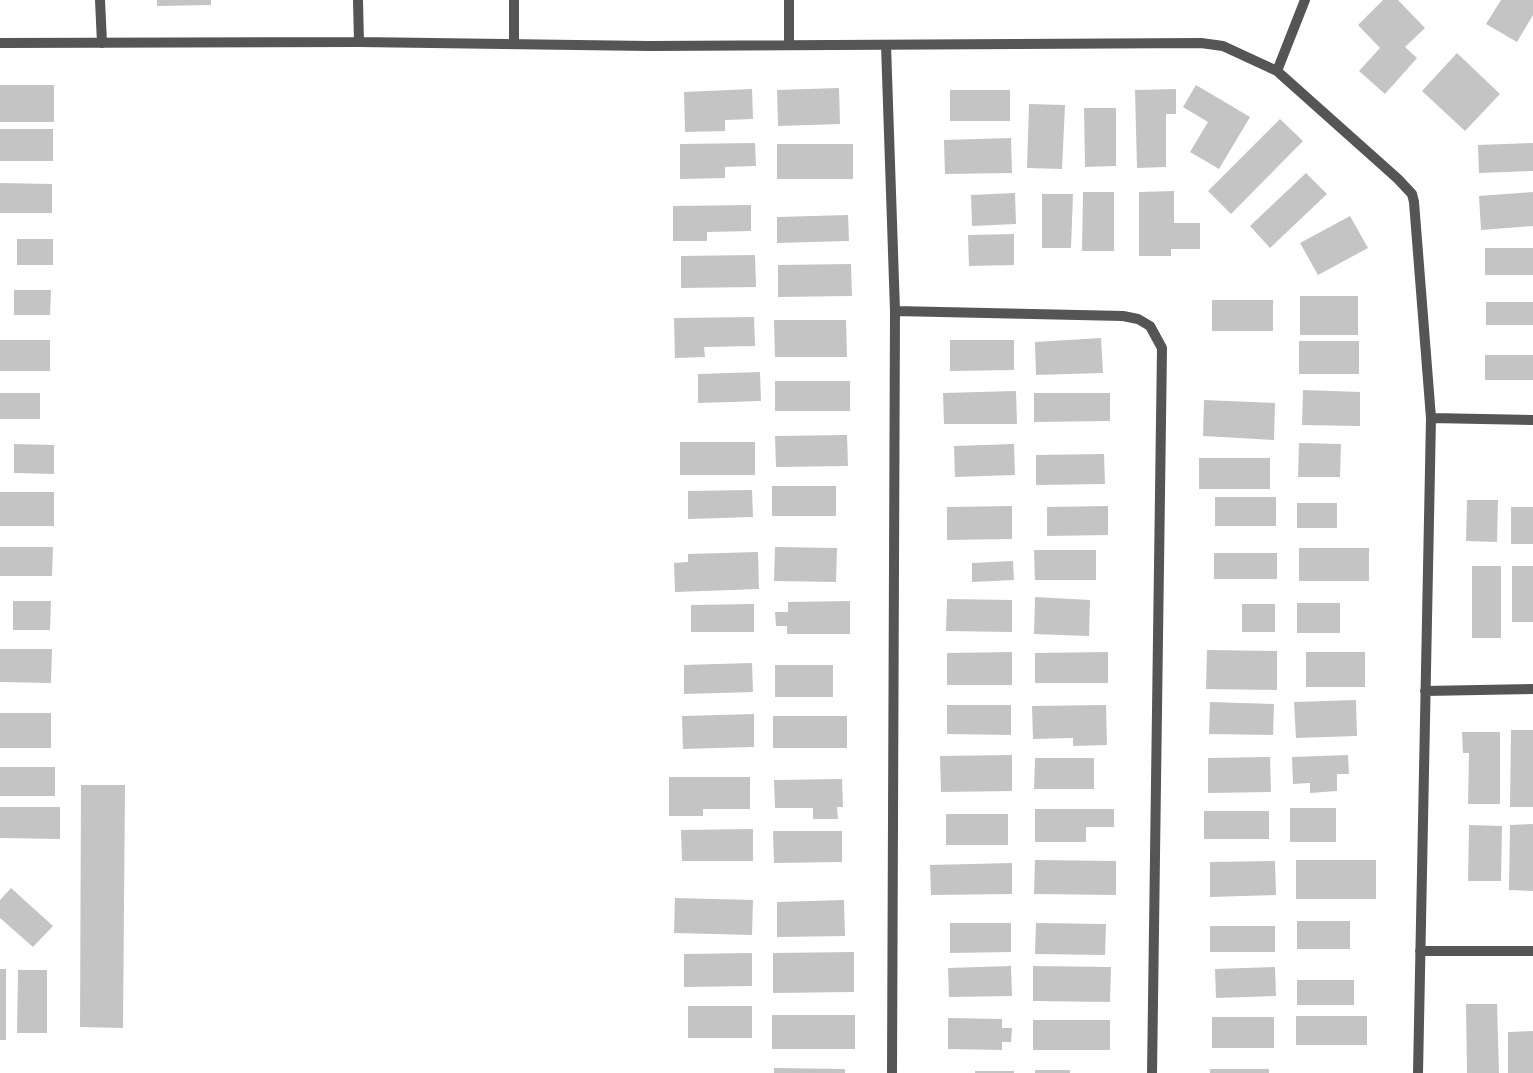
<!DOCTYPE html>
<style>
body{margin:0}
canvas{display:block;background:#fff}
</style>
<canvas width="1533" height="1073"></canvas>
<script>
const g = document.querySelector('canvas').getContext('2d');
g.lineJoin = 'round';
function fill(path, color) { g.fillStyle = color; g.fill(path, 'evenodd'); }
const shape = rows => new Path2D(rows.map(r => 'M' + r).join(''));
function strokePath(path, color, width, dash) { g.strokeStyle = color; g.lineWidth = width; g.lineCap = dash ? 'butt' : 'round'; g.setLineDash(dash || []); g.stroke(path); }
fill(shape([
 [157,0,211,0,211,5,157,6],
 [1383,0,1398,0,1425,28,1405,47,1417,58,1385,94,1359,71,1380,48,1358,25],
 [1501,0,1533,0,1533,15,1517,42,1486,24],
 [1457,53,1500,94,1465,131,1422,91],
 [0,85,54,85,54,122,0,122],
 [1196,85,1250,117,1219,169,1190,152,1208,122,1183,107],
 [839,88,840,124,778,126,777,90],
 [752,89,753,119,725,120,725,131,685,132,684,92],
 [1176,89,1176,114,1166,114,1166,167,1137,168,1135,90],
 [950,90,1010,90,1010,121,950,121],
 [1029,104,1065,105,1062,169,1027,168],
 [1084,108,1116,108,1116,166,1085,167],
 [1280,119,1303,141,1231,214,1208,191],
 [0,129,53,129,53,161,0,161],
 [1011,138,1012,173,945,174,944,140],
 [755,143,756,166,725,167,725,178,680,179,680,144],
 [1533,143,1533,171,1479,173,1478,145],
 [777,144,853,144,853,179,777,179],
 [1306,173,1327,194,1270,248,1250,226],
 [0,183,52,184,52,213,0,213],
 [1174,191,1174,223,1200,223,1200,249,1171,249,1171,256,1139,256,1139,192],
 [1083,192,1114,192,1114,251,1082,251],
 [1533,192,1533,226,1481,230,1479,196],
 [1015,193,1016,224,972,226,971,195],
 [1042,194,1073,194,1071,248,1042,248],
 [751,205,751,231,707,232,707,241,673,241,673,206],
 [848,215,849,241,777,243,777,217],
 [1350,216,1368,248,1318,275,1300,243],
 [1014,234,1014,265,969,266,968,235],
 [17,239,53,239,53,265,17,265],
 [1485,248,1533,248,1533,275,1485,275],
 [755,255,756,287,681,288,681,256],
 [851,264,852,296,778,297,778,265],
 [14,290,51,290,50,315,14,315],
 [1300,296,1358,296,1358,335,1300,335],
 [1212,300,1273,300,1273,331,1212,331],
 [1486,302,1533,302,1533,325,1486,325],
 [754,317,755,346,704,347,705,357,675,358,674,318],
 [774,320,846,320,847,357,775,357],
 [1101,338,1103,373,1036,375,1035,342],
 [0,340,50,340,50,371,0,371],
 [950,340,1014,340,1014,370,950,371],
 [1299,341,1359,341,1359,374,1299,374],
 [1485,355,1533,355,1533,380,1485,380],
 [760,372,761,401,698,403,698,374],
 [775,381,850,381,850,411,775,411],
 [1303,390,1360,392,1360,426,1302,425],
 [1016,391,1017,424,944,424,943,393],
 [0,393,40,393,40,419,0,419],
 [1034,393,1110,393,1110,421,1034,422],
 [1204,400,1275,403,1274,440,1203,436],
 [847,435,848,466,776,467,775,436],
 [680,442,755,442,755,475,680,475],
 [1299,443,1341,444,1340,477,1298,477],
 [14,444,54,445,54,474,14,473],
 [1014,444,1015,475,955,477,954,446],
 [1104,454,1105,484,1036,485,1036,455],
 [1199,458,1270,458,1270,489,1199,489],
 [772,486,836,486,836,516,772,516],
 [752,490,753,517,688,519,688,491],
 [0,492,54,492,54,526,0,526],
 [1215,497,1276,497,1276,526,1215,526],
 [1467,500,1498,500,1497,542,1466,541],
 [1297,503,1337,503,1337,528,1297,528],
 [1012,506,1012,539,947,540,947,507],
 [1108,506,1108,535,1047,536,1047,507],
 [1511,507,1533,507,1533,544,1511,544],
 [0,547,53,547,52,576,0,576],
 [775,547,837,548,836,582,774,581],
 [1299,548,1369,548,1369,581,1299,581],
 [1034,550,1096,550,1096,580,1035,580],
 [758,552,759,589,675,592,674,563,688,562,688,554],
 [1214,553,1277,553,1277,579,1214,579],
 [1013,561,1014,580,972,582,972,563],
 [1472,566,1501,566,1501,638,1472,638],
 [1512,566,1533,566,1533,622,1512,622],
 [1035,597,1090,600,1089,636,1034,634],
 [947,599,1012,600,1012,632,946,631],
 [13,601,51,601,50,630,13,630],
 [850,601,850,634,787,634,787,626,776,626,775,612,788,612,788,602],
 [1297,603,1340,603,1340,633,1297,633],
 [754,604,754,632,691,632,691,605],
 [1242,604,1275,604,1275,632,1242,632],
 [0,649,52,649,51,683,0,682],
 [1207,650,1277,651,1277,690,1206,689],
 [1012,652,1012,685,947,685,947,653],
 [1108,652,1108,683,1035,683,1035,653],
 [1306,652,1365,652,1365,687,1306,687],
 [752,663,753,692,684,694,684,665],
 [775,665,833,665,833,697,775,697],
 [1356,700,1357,736,1296,738,1294,702],
 [1210,702,1274,704,1273,735,1209,734],
 [947,705,1011,705,1011,735,947,734],
 [1106,705,1107,745,1073,746,1073,738,1033,739,1032,706],
 [0,713,51,713,51,748,0,748],
 [754,714,754,747,683,749,682,716],
 [773,716,847,716,847,748,773,748],
 [1511,730,1533,730,1533,807,1510,807],
 [1462,732,1500,732,1500,804,1468,804,1469,753,1463,753],
 [1012,755,1012,791,941,792,940,756],
 [1348,755,1349,774,1337,774,1337,791,1310,793,1310,783,1293,784,1292,757],
 [1270,757,1271,792,1208,793,1208,758],
 [1035,758,1094,758,1094,789,1034,789],
 [0,767,55,767,55,796,0,796],
 [669,777,750,777,750,809,703,809,703,816,669,816],
 [842,779,843,807,837,807,838,819,813,819,813,808,775,808,774,780],
 [81,785,125,785,123,1028,80,1027],
 [0,807,60,807,60,839,0,838],
 [1290,808,1336,808,1336,842,1290,842],
 [1035,809,1114,809,1114,827,1086,827,1086,842,1035,842],
 [1204,811,1269,811,1269,839,1204,839],
 [946,814,1008,814,1008,845,946,845],
 [1533,824,1533,891,1509,890,1510,825],
 [1469,825,1502,826,1501,881,1468,881],
 [753,829,753,861,682,861,681,830],
 [773,831,842,831,842,862,774,863],
 [1035,860,1116,861,1116,895,1034,894],
 [1296,860,1376,860,1376,899,1296,899],
 [1275,861,1276,895,1210,897,1210,862],
 [1012,863,1012,894,931,895,930,865],
 [11,888,53,926,33,947,0,918,0,900],
 [675,898,753,900,752,935,674,933],
 [844,900,845,936,777,937,777,902],
 [1297,921,1350,921,1350,949,1297,949],
 [950,923,1011,923,1011,952,950,953],
 [1036,923,1106,924,1105,955,1035,954],
 [1210,926,1275,926,1275,952,1210,952],
 [854,952,854,992,773,993,773,953],
 [752,953,752,986,684,987,684,954],
 [1011,966,1012,996,949,997,948,968],
 [1033,966,1111,967,1110,1002,1033,1001],
 [1275,967,1276,996,1216,998,1215,969],
 [0,969,6,969,6,1040,0,1040],
 [18,970,47,970,47,1033,17,1033],
 [1297,980,1354,980,1354,1005,1297,1005],
 [1466,1004,1497,1004,1499,1073,1467,1073],
 [688,1006,752,1006,752,1038,688,1038],
 [772,1015,855,1015,855,1049,772,1049],
 [1296,1016,1367,1016,1367,1045,1296,1045],
 [1212,1017,1274,1017,1274,1048,1212,1048],
 [948,1018,1002,1019,1002,1028,1012,1028,1011,1042,1002,1042,1002,1050,948,1049],
 [1033,1020,1110,1020,1110,1050,1033,1050],
 [1533,1031,1533,1073,1508,1073,1508,1032],
 [774,1068,845,1069,845,1073,774,1073],
 [1210,1069,1269,1069,1269,1073,1210,1073],
 [1035,1070,1070,1070,1070,1073,1035,1073],
 [975,1071,1014,1071,1014,1073,975,1073]
]), '#c4c4c4');
strokePath(shape([
 [100,0,102,43]
]), '#555', 10);
strokePath(shape([
 [358,0,359,42],
 [514,0,514,44],
 [789,0,789,45],
 [0,43,359,42,649,46,1201,43,1223,46,1277,71,1398,179,1412,194,1414,202,1431,418,1418,1073],
 [886,45,895,311,892,1073],
 [1277,71,1305,0],
 [895,311,1123,316,1138,319,1150,326,1162,348,1152,1073],
 [1431,418,1533,420],
 [1425,691,1533,689],
 [1420,951,1533,951]
]), '#555', 10);
</script>
